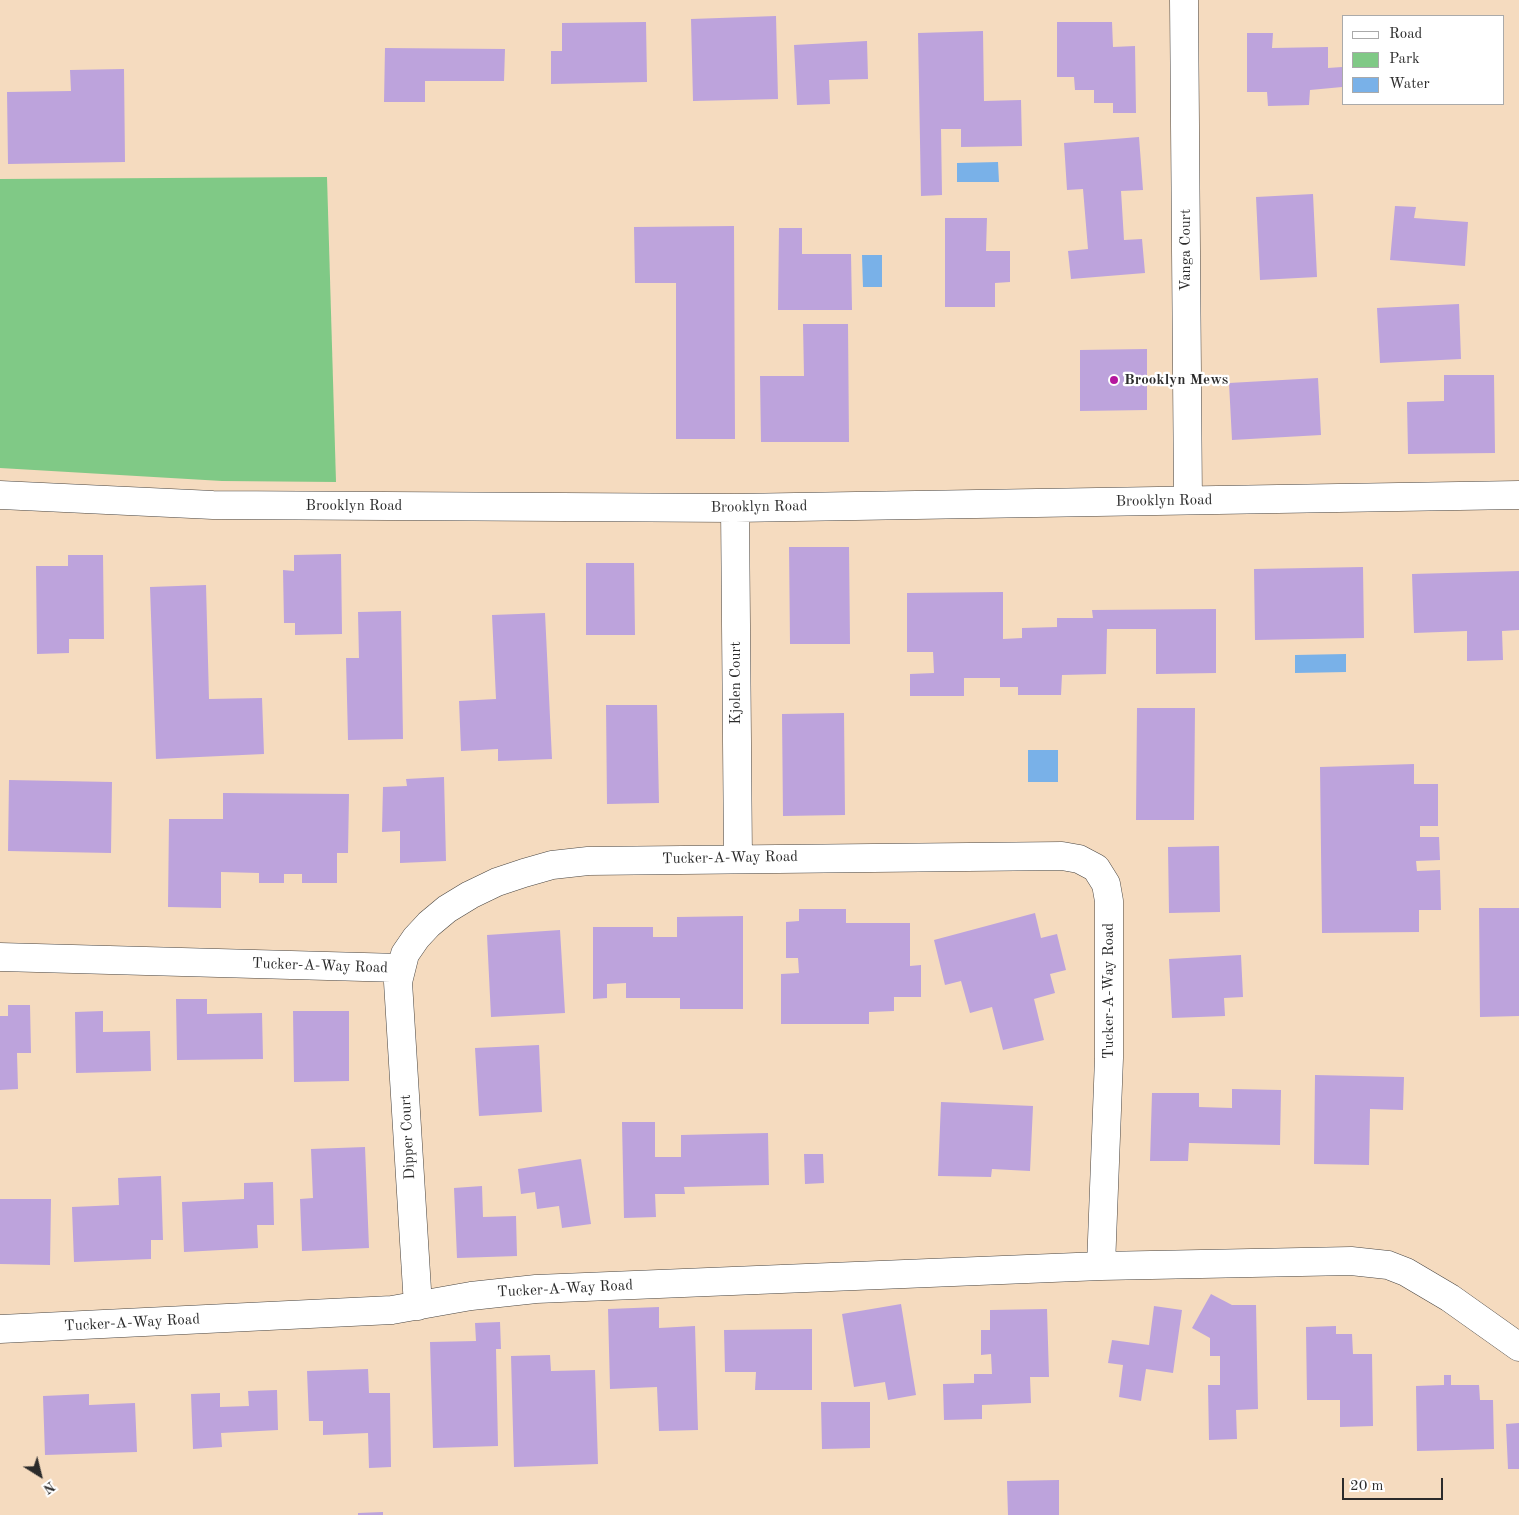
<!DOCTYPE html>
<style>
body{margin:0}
#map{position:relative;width:1519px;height:1515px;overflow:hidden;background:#f5dbbf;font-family:"Old Standard TT",serif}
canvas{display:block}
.legend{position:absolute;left:1342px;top:15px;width:162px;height:90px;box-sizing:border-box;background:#fff;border:1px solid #aaa;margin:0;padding:6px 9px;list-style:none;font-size:15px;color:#2b2b2b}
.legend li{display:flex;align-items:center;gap:10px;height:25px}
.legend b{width:25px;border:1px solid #aaa}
.north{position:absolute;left:15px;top:1450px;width:50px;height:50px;-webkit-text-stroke:4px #fff;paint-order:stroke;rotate:144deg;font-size:14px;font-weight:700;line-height:20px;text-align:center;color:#2b2b2b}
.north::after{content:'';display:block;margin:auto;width:18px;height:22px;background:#2b2b2b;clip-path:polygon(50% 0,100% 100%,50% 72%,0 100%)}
.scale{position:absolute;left:1342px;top:1478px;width:101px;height:22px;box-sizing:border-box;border:2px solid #2b2b2b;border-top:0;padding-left:6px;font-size:15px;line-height:18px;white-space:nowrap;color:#2b2b2b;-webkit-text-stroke:4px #fff;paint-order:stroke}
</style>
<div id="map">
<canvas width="1519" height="1515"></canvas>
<ul class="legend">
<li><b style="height:6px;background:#fff"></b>Road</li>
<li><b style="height:14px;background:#80c986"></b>Park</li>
<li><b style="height:14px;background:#79b1e8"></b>Water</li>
</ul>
<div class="north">N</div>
<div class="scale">20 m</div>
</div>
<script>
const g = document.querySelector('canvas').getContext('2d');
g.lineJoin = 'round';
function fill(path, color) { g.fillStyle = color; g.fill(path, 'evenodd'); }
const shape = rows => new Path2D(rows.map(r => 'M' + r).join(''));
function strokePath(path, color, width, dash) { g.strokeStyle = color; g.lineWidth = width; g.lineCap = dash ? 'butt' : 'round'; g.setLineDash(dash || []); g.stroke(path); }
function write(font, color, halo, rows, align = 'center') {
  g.font = font + ' "Old Standard TT",serif'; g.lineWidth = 4.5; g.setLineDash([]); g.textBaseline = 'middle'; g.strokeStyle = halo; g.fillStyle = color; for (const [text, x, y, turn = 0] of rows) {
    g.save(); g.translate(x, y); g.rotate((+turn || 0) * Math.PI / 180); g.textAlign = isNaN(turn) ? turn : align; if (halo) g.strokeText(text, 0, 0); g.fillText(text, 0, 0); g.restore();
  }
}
fill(shape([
 [327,177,336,482,222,481,0,468,0,179]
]), '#80c986');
fill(shape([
 [998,162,999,182,957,182,957,163],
 [862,255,882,255,882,287,863,287],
 [1346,654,1346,672,1295,673,1295,655],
 [1028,750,1058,750,1058,782,1028,782]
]), '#79b1e8');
fill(shape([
 [776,16,778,99,693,101,691,19],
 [646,22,647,82,551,84,551,51,562,51,562,23],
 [1057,22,1112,22,1113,47,1135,46,1136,113,1113,113,1113,103,1094,103,1094,90,1075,90,1074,77,1057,77],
 [983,31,984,101,1021,100,1022,146,961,147,961,129,941,129,942,195,921,196,918,33],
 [1247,33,1273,33,1272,48,1328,47,1328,68,1342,67,1342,87,1310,90,1309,105,1268,106,1267,92,1247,92],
 [867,41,868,79,829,80,830,104,797,105,794,45],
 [385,48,505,49,504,81,425,81,425,102,384,102],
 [124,69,125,162,8,164,7,92,71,91,70,70],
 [1139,137,1143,190,1121,191,1124,240,1142,239,1145,273,1071,279,1068,251,1088,249,1083,189,1067,190,1064,143],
 [1313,194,1317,277,1260,280,1256,197],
 [1395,206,1416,207,1414,218,1468,222,1465,266,1390,260],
 [945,218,987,218,986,251,1010,251,1010,282,995,283,995,307,945,307],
 [734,226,735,439,676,439,676,283,635,283,634,227],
 [779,228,802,228,802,254,851,254,852,310,778,310],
 [1459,304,1461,359,1380,363,1377,308],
 [803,324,848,324,849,442,761,442,760,376,804,376],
 [1147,349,1147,410,1080,411,1080,350],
 [1444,375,1494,375,1495,453,1408,454,1407,402,1444,401],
 [1318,378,1321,435,1232,440,1229,383],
 [789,547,849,547,850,644,790,644],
 [341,554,342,634,295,635,295,623,284,623,283,570,294,571,294,555],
 [68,555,103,555,104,639,69,639,69,653,37,654,36,566,68,566],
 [586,563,634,563,635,635,586,635],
 [1363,567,1364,638,1255,640,1254,569],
 [1519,571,1519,630,1502,631,1503,660,1467,661,1467,631,1414,633,1412,574],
 [206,585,209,699,262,698,264,754,156,759,150,587],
 [1003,592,1003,639,1022,638,1022,628,1057,627,1057,618,1093,618,1092,610,1216,609,1216,673,1156,674,1156,629,1107,629,1106,674,1062,675,1061,695,1018,695,1018,687,1000,687,1000,678,964,678,964,696,910,696,910,674,934,673,933,652,907,652,907,593],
 [401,611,403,739,348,740,346,658,359,658,358,612],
 [545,613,552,759,498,761,498,749,461,751,459,701,496,699,492,615],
 [606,705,657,705,659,803,607,804],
 [1137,708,1195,708,1194,820,1136,820],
 [844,713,845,815,783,816,782,714],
 [1414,764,1414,784,1438,784,1438,826,1420,826,1420,837,1439,837,1440,860,1416,861,1417,871,1440,870,1441,910,1419,910,1419,932,1322,933,1320,767],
 [444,777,446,861,400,863,400,831,382,832,383,787,407,786,406,779],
 [9,780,112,782,111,853,8,851],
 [223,793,349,794,348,853,337,853,337,883,302,883,302,874,284,874,284,883,259,883,259,873,221,872,221,908,168,907,169,819,223,819],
 [1219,846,1220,912,1169,913,1168,847],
 [1479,908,1519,908,1519,1016,1480,1017],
 [799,909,846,909,846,923,910,923,910,966,921,965,921,997,894,997,894,1011,869,1012,869,1024,781,1024,781,974,799,973,798,958,786,958,786,922,799,921],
 [1035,913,1041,938,1057,934,1066,970,1050,974,1055,993,1034,999,1044,1040,1003,1050,992,1007,970,1013,961,981,945,985,934,940],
 [743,916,743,1009,680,1009,680,998,626,998,626,983,607,984,607,998,593,999,593,927,653,927,653,937,677,937,677,917],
 [560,930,565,1013,491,1017,487,935],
 [1241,955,1243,997,1224,998,1225,1016,1172,1018,1169,959],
 [176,999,207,999,207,1014,262,1013,263,1059,177,1060],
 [8,1005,30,1005,31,1053,17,1053,18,1089,0,1090,0,1016,8,1016],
 [103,1011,103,1032,150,1031,151,1071,76,1073,75,1012],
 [293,1011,349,1011,349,1081,294,1082],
 [539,1045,542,1112,479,1116,475,1048],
 [1315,1075,1404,1077,1403,1110,1370,1109,1369,1165,1314,1164],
 [1232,1089,1281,1090,1280,1145,1189,1143,1188,1161,1150,1161,1152,1093,1199,1093,1199,1107,1232,1108],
 [941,1102,1033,1106,1030,1171,992,1169,991,1177,938,1176],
 [622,1122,655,1122,655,1157,681,1157,681,1135,768,1133,769,1185,684,1187,685,1194,655,1194,656,1217,624,1218],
 [365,1147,369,1248,302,1251,300,1199,313,1198,311,1149],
 [804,1154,823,1154,824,1183,805,1184],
 [581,1159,591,1224,562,1228,559,1206,537,1209,535,1192,521,1194,518,1169],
 [161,1176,163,1240,151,1240,151,1259,74,1262,72,1207,119,1205,118,1178],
 [273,1182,274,1225,257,1225,258,1248,184,1252,182,1202,244,1199,244,1183],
 [482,1186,483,1217,516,1216,517,1256,457,1258,454,1188],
 [0,1199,51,1199,50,1265,0,1264],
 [1211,1294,1232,1305,1256,1305,1258,1409,1236,1410,1237,1439,1209,1440,1208,1385,1220,1385,1220,1356,1210,1356,1210,1338,1192,1328],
 [901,1304,916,1395,888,1400,885,1382,854,1387,842,1314],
 [1154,1306,1182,1310,1173,1373,1146,1369,1141,1401,1119,1397,1123,1365,1108,1363,1112,1340,1149,1345],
 [659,1307,659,1328,695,1326,698,1430,659,1431,657,1387,610,1389,608,1309],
 [1047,1309,1049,1377,1030,1377,1031,1403,982,1405,982,1419,944,1420,943,1384,974,1383,974,1374,992,1374,991,1354,981,1355,981,1330,990,1330,990,1310],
 [500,1322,501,1349,496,1349,498,1446,433,1448,430,1342,476,1341,475,1323],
 [1336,1326,1336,1334,1352,1334,1353,1354,1372,1354,1373,1426,1340,1427,1340,1400,1307,1400,1306,1327],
 [812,1329,812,1390,755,1390,756,1372,725,1372,724,1330],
 [550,1355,551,1371,595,1370,598,1464,514,1467,511,1356],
 [368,1369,369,1393,390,1393,391,1467,369,1468,368,1433,323,1435,323,1421,309,1421,307,1371],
 [1444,1375,1451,1375,1451,1385,1479,1385,1480,1400,1493,1400,1494,1449,1417,1451,1416,1386,1444,1385],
 [277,1390,278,1430,221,1433,222,1447,193,1449,191,1394,220,1393,220,1407,249,1406,248,1391],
 [89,1394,89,1405,135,1403,137,1452,45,1455,43,1396],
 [821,1402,870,1402,870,1448,822,1449],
 [1519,1423,1519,1469,1508,1469,1506,1424],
 [1059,1480,1059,1515,1008,1515,1007,1481],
 [383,1512,383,1515,358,1515,358,1513]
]), '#bda3dc');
const minor = shape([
 [1184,0,1188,500],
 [0,495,213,505,735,508,1519,495],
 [735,508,738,858],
 [0,957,400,968],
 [418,1306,398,982,405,954,416,938,429,924,447,909,470,895,497,882,524,873,552,865,588,861,1062,856,1079,859,1096,868,1106,884,1109,901,1109,1058,1101,1266],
 [0,1329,392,1310,471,1296,536,1289,1101,1266,1351,1261,1388,1265,1406,1272,1450,1298,1519,1347]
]);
strokePath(minor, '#494541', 29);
strokePath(minor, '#fff', 28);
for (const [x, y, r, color] of [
 [1114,380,5,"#b5179e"]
]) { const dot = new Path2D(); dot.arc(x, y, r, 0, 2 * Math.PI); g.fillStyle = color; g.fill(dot); strokePath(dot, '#fff', 2); }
write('15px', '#2b2b2b', '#fff', [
 ["Vanga Court",1186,250,-90],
 ["Brooklyn Road",1164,501,-1],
 ["Brooklyn Road",354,506],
 ["Brooklyn Road",759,507,-1],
 ["Kjolen Court",736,683,-90],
 ["Tucker-A-Way Road",730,858,-1],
 ["Tucker-A-Way Road",320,966,2],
 ["Tucker-A-Way Road",1109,991,-90],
 ["Dipper Court",408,1137,-93],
 ["Tucker-A-Way Road",565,1289,-3],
 ["Tucker-A-Way Road",132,1323,-3]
]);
write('bold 15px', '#2b2b2b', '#fff', [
 ["Brooklyn Mews",1124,380]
], 'left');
</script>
